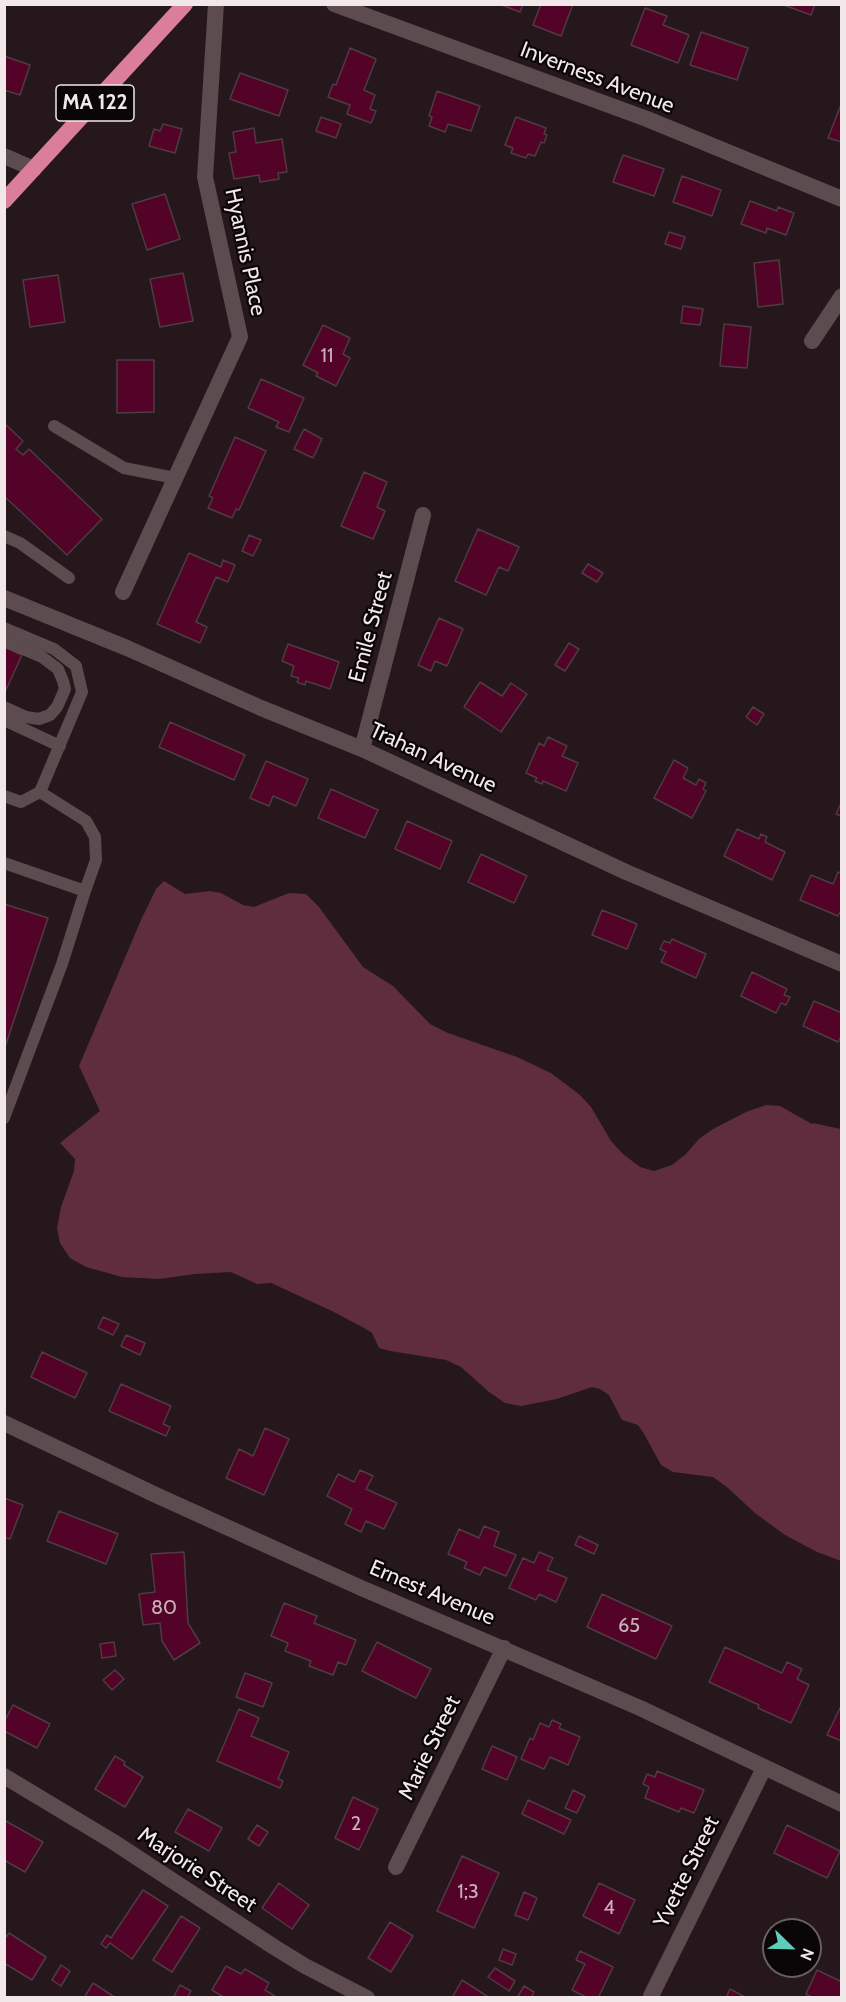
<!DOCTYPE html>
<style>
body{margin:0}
#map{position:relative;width:846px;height:2002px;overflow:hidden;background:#25171b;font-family:Cabin,sans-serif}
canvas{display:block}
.frame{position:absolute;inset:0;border:6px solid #f2e8ea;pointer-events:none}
.north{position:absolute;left:762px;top:1918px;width:60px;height:60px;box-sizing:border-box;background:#0a0506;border:2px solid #676061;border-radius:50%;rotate:113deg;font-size:16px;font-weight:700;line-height:24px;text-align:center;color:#f2e8ea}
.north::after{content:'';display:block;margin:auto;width:21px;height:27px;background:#5ccebb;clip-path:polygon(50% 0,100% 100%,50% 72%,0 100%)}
</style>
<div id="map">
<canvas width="846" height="2002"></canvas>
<div class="frame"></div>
<div class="north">N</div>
</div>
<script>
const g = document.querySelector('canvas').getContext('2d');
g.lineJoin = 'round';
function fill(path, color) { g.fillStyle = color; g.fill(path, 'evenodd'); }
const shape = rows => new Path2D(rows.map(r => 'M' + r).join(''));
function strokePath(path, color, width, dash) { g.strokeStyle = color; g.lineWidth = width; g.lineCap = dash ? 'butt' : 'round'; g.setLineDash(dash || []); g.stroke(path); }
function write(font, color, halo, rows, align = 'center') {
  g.font = font + ' Cabin,sans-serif'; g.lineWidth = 4.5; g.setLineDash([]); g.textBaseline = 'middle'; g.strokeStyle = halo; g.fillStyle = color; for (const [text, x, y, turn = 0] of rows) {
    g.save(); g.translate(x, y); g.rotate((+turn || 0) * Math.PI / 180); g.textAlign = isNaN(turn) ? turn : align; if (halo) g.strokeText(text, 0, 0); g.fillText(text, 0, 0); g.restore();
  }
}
fill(shape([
 [164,881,185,894,210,891,221,893,243,905,254,907,289,893,306,894,319,907,363,967,393,986,430,1024,448,1033,517,1057,551,1073,580,1095,591,1107,611,1141,623,1154,640,1167,654,1171,672,1165,686,1154,699,1139,713,1129,746,1112,766,1105,780,1106,812,1124,813,1123,841,1129,841,1561,817,1552,785,1535,755,1513,728,1488,713,1477,673,1472,661,1465,643,1432,638,1425,622,1420,609,1395,600,1389,592,1387,557,1399,521,1406,505,1403,489,1392,461,1367,446,1360,390,1351,379,1348,372,1333,364,1328,332,1311,271,1283,257,1284,231,1272,195,1274,159,1279,122,1277,86,1267,70,1258,60,1243,57,1228,61,1207,74,1171,75,1159,60,1143,100,1111,79,1066,141,920,156,889]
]), '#602d3e');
const building = shape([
 [499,4,523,4,520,12,499,4],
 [541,4,573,4,561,36,533,25,541,4],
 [781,4,815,4,811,15,781,4],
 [645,8,667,16,663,25,689,35,678,63,631,45,645,8],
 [701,32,748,48,737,80,690,65,701,32],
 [350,48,376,59,364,90,375,95,370,109,376,111,371,123,347,114,350,105,328,97,333,84,336,85,350,48],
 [4,56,30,65,20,95,4,90,4,56],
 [240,73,288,90,279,116,230,99,240,73],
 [437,91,480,106,471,131,448,124,445,132,429,126,432,117,429,116,437,91],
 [842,102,842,142,828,138,842,102],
 [321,117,341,124,336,138,316,131,321,117],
 [516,117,546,128,544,134,547,135,544,143,541,142,535,156,528,154,526,158,511,153,513,148,505,145,516,117],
 [163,124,182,129,175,153,149,146,154,129,160,131,163,124],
 [254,128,256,143,282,139,287,172,278,173,279,179,260,182,259,175,234,179,229,153,236,152,233,132,254,128],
 [623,155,664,169,654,196,613,182,623,155],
 [682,176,721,190,712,216,673,202,682,176],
 [165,194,180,239,147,250,132,204,165,194],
 [750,201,777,211,778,207,794,213,786,235,767,228,766,233,741,224,750,201],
 [669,232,685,237,681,249,665,244,669,232],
 [779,260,783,304,758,307,754,263,779,260],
 [183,273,193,321,160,327,150,279,183,273],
 [58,275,65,322,30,327,23,280,58,275],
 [683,306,703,309,700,325,681,323,683,306],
 [724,324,751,327,747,368,720,366,724,324],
 [323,325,350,338,343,354,350,358,336,386,316,376,318,373,303,365,323,325],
 [117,360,154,360,154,412,117,413,117,360],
 [261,379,304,398,289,432,276,427,279,422,248,408,261,379],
 [4,423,23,441,16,449,23,455,29,449,102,519,67,555,4,496,4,423],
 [304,429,322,439,313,458,294,449,304,429],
 [235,437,266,451,239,510,236,509,232,518,208,508,213,498,209,496,235,437],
 [364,472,387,482,377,507,385,511,373,539,341,526,364,472],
 [478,529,519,547,508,571,499,567,486,595,455,581,478,529],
 [249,535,261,540,253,556,242,551,249,535],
 [189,553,221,567,223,560,235,565,228,582,216,577,196,622,207,627,200,643,157,624,189,553],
 [588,564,603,573,597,582,582,573,588,564],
 [439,618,463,629,447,666,435,661,431,671,418,665,439,618],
 [569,643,579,649,565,671,555,665,569,643],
 [288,644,339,662,330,689,306,681,305,685,297,682,299,678,291,676,294,666,282,661,288,644],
 [4,647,22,655,4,694,4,647],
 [480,682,502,696,511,683,527,694,501,732,464,707,480,682],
 [753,707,764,714,757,725,746,717,753,707],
 [170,722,245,755,234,780,159,747,170,722],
 [548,737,567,746,562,756,578,763,566,791,543,781,542,784,535,781,537,778,526,773,539,743,544,746,548,737],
 [674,760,688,768,683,778,696,785,699,779,706,783,703,789,706,791,692,818,654,798,674,760],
 [266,761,308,779,296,806,273,796,269,806,250,798,266,761],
 [331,789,378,810,365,838,318,818,331,789],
 [842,801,842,816,836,814,842,801],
 [407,821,452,841,440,869,395,849,407,821],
 [737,829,759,839,761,834,767,837,765,842,785,852,772,880,724,856,737,829],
 [481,854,527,876,514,903,468,882,481,854],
 [838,872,842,873,842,909,838,916,800,900,811,875,833,884,838,872],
 [4,904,48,918,4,1050,4,904],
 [602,910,637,924,627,949,592,935,602,910],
 [672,939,706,954,696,978,661,962,666,952,660,949,664,941,670,943,672,939],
 [752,972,787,989,784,995,790,997,786,1005,781,1003,776,1013,741,996,752,972],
 [814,1001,842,1013,842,1035,838,1042,803,1026,814,1001],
 [103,1317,119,1324,113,1335,98,1328,103,1317],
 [126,1335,145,1343,140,1355,121,1346,126,1335],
 [42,1352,87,1373,75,1398,31,1377,42,1352],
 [121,1384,171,1406,163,1424,170,1427,166,1436,109,1411,121,1384],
 [265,1428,289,1439,264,1495,226,1478,239,1449,253,1456,265,1428],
 [360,1470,373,1476,366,1489,397,1503,384,1529,366,1521,361,1532,345,1524,352,1509,327,1496,338,1474,354,1482,360,1470],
 [4,1498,23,1505,10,1539,4,1537,4,1498],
 [59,1511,118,1534,106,1564,47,1541,59,1511],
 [484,1526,499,1532,494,1546,516,1555,506,1576,484,1567,480,1575,464,1568,467,1562,448,1554,459,1529,479,1538,484,1526],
 [579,1536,598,1545,594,1554,575,1545,579,1536],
 [184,1552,188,1623,200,1643,174,1660,162,1641,160,1623,143,1625,139,1594,155,1592,151,1554,184,1552],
 [539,1552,553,1558,547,1570,567,1578,556,1602,539,1594,536,1600,509,1588,523,1558,534,1563,539,1552],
 [602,1594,672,1626,656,1659,587,1627,602,1594],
 [284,1603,317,1616,314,1623,356,1640,346,1665,338,1662,333,1675,309,1666,311,1661,285,1651,288,1643,271,1636,284,1603],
 [114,1642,116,1656,102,1658,100,1644,114,1642],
 [377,1642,431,1669,416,1698,362,1671,377,1642],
 [725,1647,782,1673,787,1662,802,1669,797,1679,809,1685,791,1723,758,1708,759,1705,709,1682,725,1647],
 [115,1670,124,1679,112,1690,103,1680,115,1670],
 [245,1673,272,1683,263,1707,236,1697,245,1673],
 [842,1704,842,1741,827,1735,842,1704],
 [13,1705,50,1724,37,1748,4,1731,4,1722,13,1705],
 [239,1709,259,1718,251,1736,289,1752,278,1779,283,1781,280,1788,217,1761,239,1709],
 [552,1720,561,1724,559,1728,580,1737,568,1765,550,1757,544,1769,521,1759,530,1738,533,1740,540,1723,549,1727,552,1720],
 [492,1746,517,1757,507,1780,482,1769,492,1746],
 [115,1756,125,1762,124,1765,143,1777,125,1807,95,1789,115,1756],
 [657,1771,704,1790,694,1813,681,1808,679,1812,645,1798,649,1787,643,1784,647,1774,655,1777,657,1771],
 [573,1790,585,1796,577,1813,565,1808,573,1790],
 [353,1797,378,1809,359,1850,335,1838,353,1797],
 [528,1800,571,1820,564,1834,522,1814,528,1800],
 [188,1809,222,1828,209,1851,175,1832,188,1809],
 [4,1820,43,1842,25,1872,4,1860,4,1820],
 [257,1825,268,1832,259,1846,248,1839,257,1825],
 [787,1825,840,1851,827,1878,774,1853,787,1825],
 [462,1856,499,1873,474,1928,437,1911,462,1856],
 [279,1883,309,1905,292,1929,262,1908,279,1883],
 [599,1883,635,1900,619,1934,583,1916,599,1883],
 [143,1890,168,1906,132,1959,110,1943,106,1948,101,1944,107,1935,111,1938,143,1890],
 [524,1892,537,1898,528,1920,515,1915,524,1892],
 [181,1916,200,1928,172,1972,153,1960,181,1916],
 [390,1922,413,1936,391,1972,368,1958,390,1922],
 [9,1933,46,1957,32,1980,4,1963,4,1940,9,1933],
 [503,1949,516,1954,512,1965,499,1960,503,1949],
 [580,1951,613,1967,598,1998,588,1998,572,1990,585,1964,576,1960,580,1951],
 [61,1965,70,1971,61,1986,52,1980,61,1965],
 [226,1966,241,1974,245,1969,269,1983,265,1990,278,1998,225,1998,212,1990,226,1966],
 [495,1968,515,1981,509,1991,488,1977,495,1968],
 [817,1970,842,1982,842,1998,813,1998,806,1994,817,1970],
 [462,1980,490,1998,452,1998,462,1980],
 [93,1983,116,1998,84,1998,93,1983],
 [180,1985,191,1991,187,1998,174,1996,180,1985],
 [524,1986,534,1992,531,1998,517,1998,524,1986],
 [730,1989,747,1998,726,1998,730,1989]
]);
fill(building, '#520327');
strokePath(building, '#4d3c41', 1.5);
strokePath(shape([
 [54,426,124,468,175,478],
 [4,536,20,543,69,578],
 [4,628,54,649,76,666,82,692,40,792,21,802,4,796],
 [4,641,42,657,58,669,63,681,65,689,57,707,50,715,39,719,26,717,4,707],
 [4,720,60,746],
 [40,792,86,821,95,837,96,860,85,891],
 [4,863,85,891,62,964,4,1118]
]), '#5c4b4f', 12);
strokePath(shape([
 [334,4,647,119,842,199],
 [4,156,34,169],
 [812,341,842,296],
 [123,592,240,337,205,177,216,4],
 [4,598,127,648,261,708,362,749,626,872,842,964],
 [362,749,423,515],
 [4,1423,158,1496,359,1587,640,1708,842,1804],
 [4,1776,112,1841,274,1947,305,1966,367,1998],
 [396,1867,504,1648],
 [651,1996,764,1768]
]), '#5c4b4f', 16);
strokePath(shape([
 [4,201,185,4]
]), '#da7e9a', 16);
write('20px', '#caafb9', null, [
 ["11",327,356],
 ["80",164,1608],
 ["65",629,1626],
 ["2",356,1824],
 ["1;3",468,1892],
 ["4",609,1908]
]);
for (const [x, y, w] of [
 [95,103,78]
]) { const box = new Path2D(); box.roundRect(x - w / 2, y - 18, w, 36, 4.5); g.fillStyle = '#0a0506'; g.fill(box); strokePath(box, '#f2e8ea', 1.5); }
write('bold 21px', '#f2e8ea', null, [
 ["MA 122",95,103]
]);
write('22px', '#f2e8ea', '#0a0506', [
 ["Inverness Avenue",597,78,21],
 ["Hyannis Place",245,252,78],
 ["Emile Street",371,627,-75],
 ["Trahan Avenue",433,758,25],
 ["Ernest Avenue",432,1593,23],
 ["Marie Street",430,1748,-64],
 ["Marjorie Street",197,1870,33],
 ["Yvette Street",687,1872,-64]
]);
</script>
